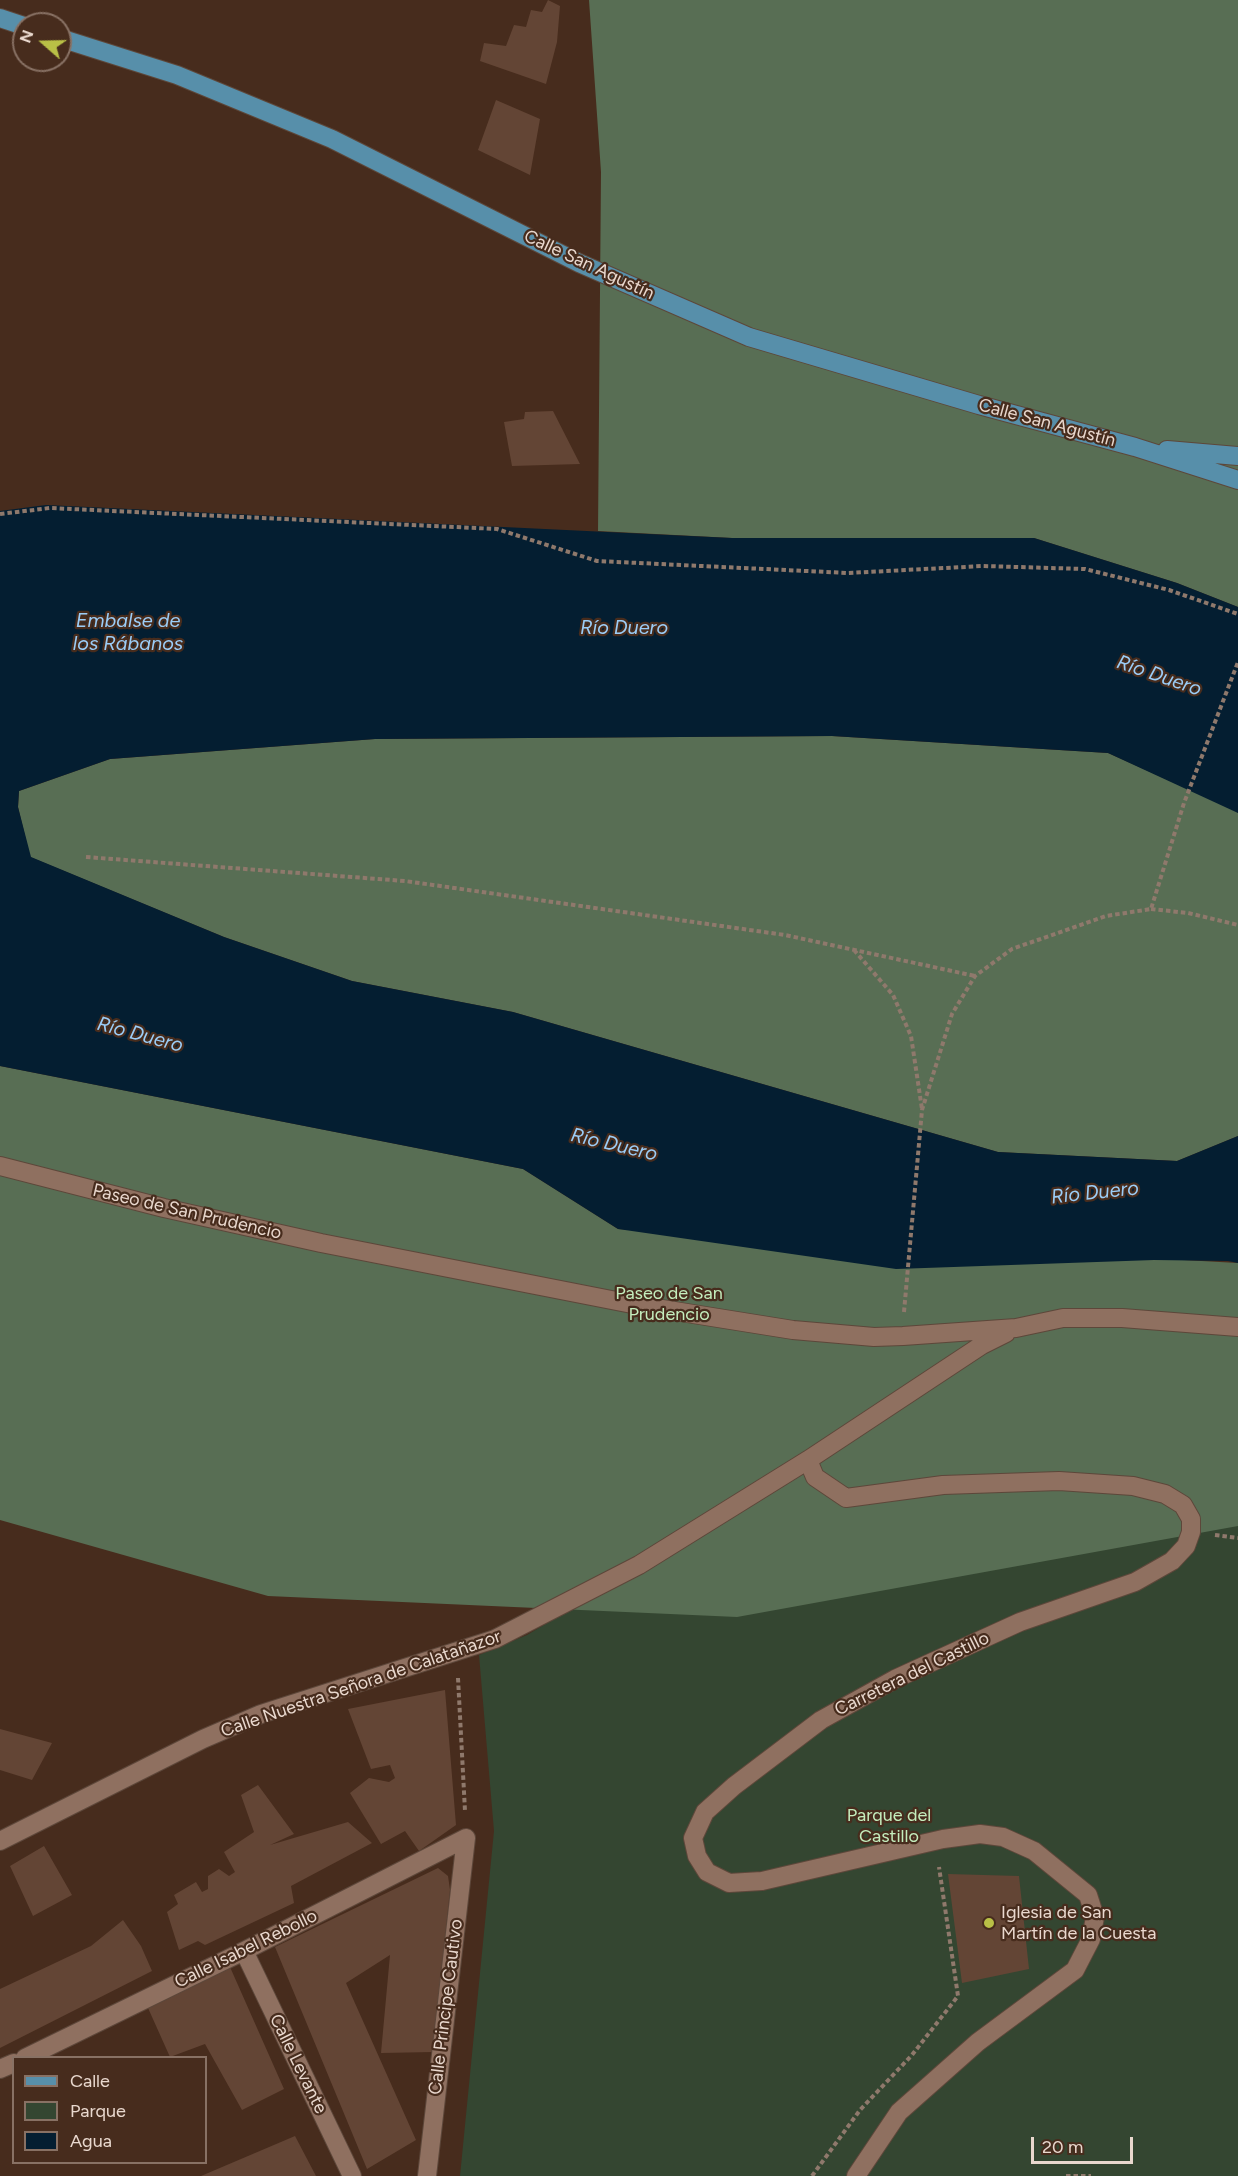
<!DOCTYPE html>
<meta charset="utf-8">
<style>
body{margin:0}
#map{position:relative;width:1238px;height:2176px;overflow:hidden;background:#472c1d;font-family:Figtree,sans-serif}
canvas{display:block}
.legend{position:absolute;left:12px;top:2056px;width:195px;height:108px;box-sizing:border-box;background:#472c1d;border:2px solid #887164;margin:0;padding:8px 10px;list-style:none;font-size:18px;color:#e9d8ce}
.legend li{display:flex;align-items:center;gap:12px;height:30px}
.legend b{width:30px;border:2px solid #887164}
.north{position:absolute;left:12px;top:12px;width:60px;height:60px;box-sizing:border-box;background:#472c1d;border:2px solid #887164;border-radius:50%;rotate:290deg;font-size:16px;font-weight:700;line-height:24px;text-align:center;color:#e9d8ce}
.north::after{content:'';display:block;margin:auto;width:21px;height:27px;background:#b9c046;clip-path:polygon(50% 0,100% 100%,50% 72%,0 100%)}
.scale{position:absolute;left:1031px;top:2137px;width:102px;height:27px;box-sizing:border-box;border:3px solid #e9d8ce;border-top:0;padding-left:8px;font-size:18px;line-height:21px;white-space:nowrap;color:#e9d8ce;-webkit-text-stroke:4px #472c1d;paint-order:stroke}
</style>
<div id="map">
<canvas width="1238" height="2176"></canvas>
<ul class="legend">
<li><b style="height:8px;background:#578faa"></b>Calle</li>
<li><b style="height:16px;background:#344631"></b>Parque</li>
<li><b style="height:16px;background:#041e31"></b>Agua</li>
</ul>
<div class="north">N</div>
<div class="scale">20 m</div>
</div>
<script>
const g = document.querySelector('canvas').getContext('2d');
g.lineJoin = 'round';
function fill(path, color) { g.fillStyle = color; g.fill(path, 'evenodd'); }
const shape = rows => new Path2D(rows.map(r => 'M' + r).join(''));
function strokePath(path, color, width, dash) { g.strokeStyle = color; g.lineWidth = width; g.lineCap = dash ? 'butt' : 'round'; g.setLineDash(dash || []); g.stroke(path); }
function write(font, color, halo, rows, align = 'center') {
  g.font = font + ' Figtree,sans-serif'; g.lineWidth = 4.5; g.setLineDash([]); g.textBaseline = 'middle'; g.strokeStyle = halo; g.fillStyle = color; for (const [text, x, y, turn = 0] of rows) {
    g.save(); g.translate(x, y); g.rotate((+turn || 0) * Math.PI / 180); g.textAlign = isNaN(turn) ? turn : align; if (halo) g.strokeText(text, 0, 0); g.fillText(text, 0, 0); g.restore();
  }
}
fill(shape([
 [1238,1366,1238,2176,460,2176,494,1831,479,1655,527,1635,964,1375]
]), '#344631');
fill(shape([
 [589,0,1238,0,1238,607,1177,583,1034,538,732,538,598,531,601,172],
 [832,736,1108,753,1235,810,1238,813,1238,1136,1177,1161,998,1152,513,1012,352,981,224,937,30,857,18,807,19,791,110,759,375,739],
 [0,1066,523,1169,618,1229,1238,1263,1238,1526,737,1617,268,1596,0,1520]
]), '#586e54');
fill(shape([
 [46,505,732,538,1034,538,1177,583,1238,607,1238,813,1108,753,832,736,375,739,110,759,19,791,18,807,31,857,224,937,352,981,513,1012,998,1152,1177,1161,1238,1136,1238,1263,1228,1261,1154,1260,896,1269,618,1229,523,1169,0,1066,0,511]
]), '#041e31');
fill(shape([
 [548,0,560,6,557,42,546,84,480,61,484,43,506,46,514,25,526,27,531,10,542,12],
 [496,100,540,119,530,175,478,150],
 [553,411,580,464,512,466,504,422,524,419,525,412],
 [445,1690,456,1825,419,1851,405,1831,381,1844,350,1793,369,1778,389,1782,395,1778,390,1765,371,1769,348,1709],
 [0,1729,52,1743,32,1780,0,1770],
 [258,1785,294,1834,270,1845,348,1822,372,1843,291,1886,294,1903,205,1945,198,1941,179,1950,167,1912,178,1904,174,1895,196,1882,202,1892,208,1889,208,1876,219,1869,229,1876,235,1872,224,1852,254,1832,241,1795],
 [44,1846,72,1895,33,1916,10,1866],
 [438,1868,448,1876,450,1890,433,2052,381,2053,390,1955,346,1983,416,2140,367,2169,275,1947],
 [948,1874,1019,1876,1029,1969,962,1983],
 [123,1920,141,1946,152,1971,0,2048,0,1989,91,1946],
 [230,1967,284,2089,242,2110,205,2044,170,2057,148,2008],
 [295,2136,316,2176,201,2176]
]), '#634535');
const minor = shape([
 [0,1166,164,1208,321,1243,637,1305,793,1330,874,1337,903,1336,1016,1328,1063,1318,1122,1318,1238,1327],
 [808,1460,815,1477,846,1498,943,1485,1059,1481,1133,1486,1165,1494,1183,1505,1191,1519,1191,1532,1186,1546,1172,1561,1135,1582,1020,1622,895,1679,821,1720,734,1786,705,1812,693,1838,697,1856,707,1872,729,1883,762,1881,943,1839,980,1834,1003,1837,1034,1851,1088,1895,1095,1917,1091,1939,1075,1970,978,2042,899,2112,856,2176],
 [0,1841,203,1739,261,1714,495,1639,639,1565,808,1460,982,1345,1006,1333],
 [244,1951,352,2176],
 [25,2058,244,1951,466,1838],
 [0,2069,14,2063],
 [427,2176,466,1838]
]);
const major = shape([
 [0,18,24,26],
 [60,38,177,75,332,139,579,263,749,337,979,405,1135,447,1238,480],
 [1167,450,1238,456]
]);
strokePath(minor, '#5d473a', 20);
strokePath(major, '#5d473a', 20);
strokePath(shape([
 [0,514,50,508,497,529,597,561,848,573,983,566,1085,569,1169,590,1238,614],
 [86,857,405,881,785,935,975,976],
 [1151,909,1188,913,1238,925],
 [854,950,893,995,911,1036,922,1109],
 [904,1312,922,1110,952,1014,975,976,1012,949,1106,916,1151,909,1184,803,1238,662],
 [1215,1535,1238,1538],
 [458,1678,465,1811],
 [812,2176,860,2110,912,2055,958,1996,939,1867],
 [1066,2176,1091,2176]
]), '#8f796c', 4, [4.5, 3]);
strokePath(minor, '#8f7060', 18);
strokePath(major, '#578faa', 18);
for (const [x, y, r, color] of [
 [989,1923,6,"#b9c046"]
]) { const dot = new Path2D(); dot.arc(x, y, r, 0, 2 * Math.PI); g.fillStyle = color; g.fill(dot); strokePath(dot, '#472c1d', 2); }
write('18px', '#e9d8ce', '#472c1d', [
 ["Calle San Agustín",589,265,25],
 ["Calle San Agustín",1047,423,15],
 ["Paseo de San Prudencio",187,1212,13],
 ["Carretera del Castillo",912,1674,-26],
 ["Calle Nuestra Señora de Calatañazor",361,1684,-19],
 ["Calle Isabel Rebollo",246,1949,-26],
 ["Calle Principe Cautivo",446,2007,-83],
 ["Calle Levante",298,2064,64]
]);
write('18px', '#c4edbd', '#472c1d', [
 ["Paseo de San",669,1294],
 ["Prudencio",669,1315],
 ["Parque del",889,1816],
 ["Castillo",889,1837]
]);
write('18px', '#e9d8ce', '#472c1d', [
 ["Iglesia de San",1001,1913],
 ["Martín de la Cuesta",1001,1934]
], 'left');
write('italic 20px', '#9bcdf7', '#472c1d', [
 ["Embalse de",128,621],
 ["los Rábanos",128,644],
 ["Río Duero",624,628],
 ["Río Duero",1159,676,19],
 ["Río Duero",140,1035,15],
 ["Río Duero",614,1145,13],
 ["Río Duero",1095,1193,-6]
]);
</script>
